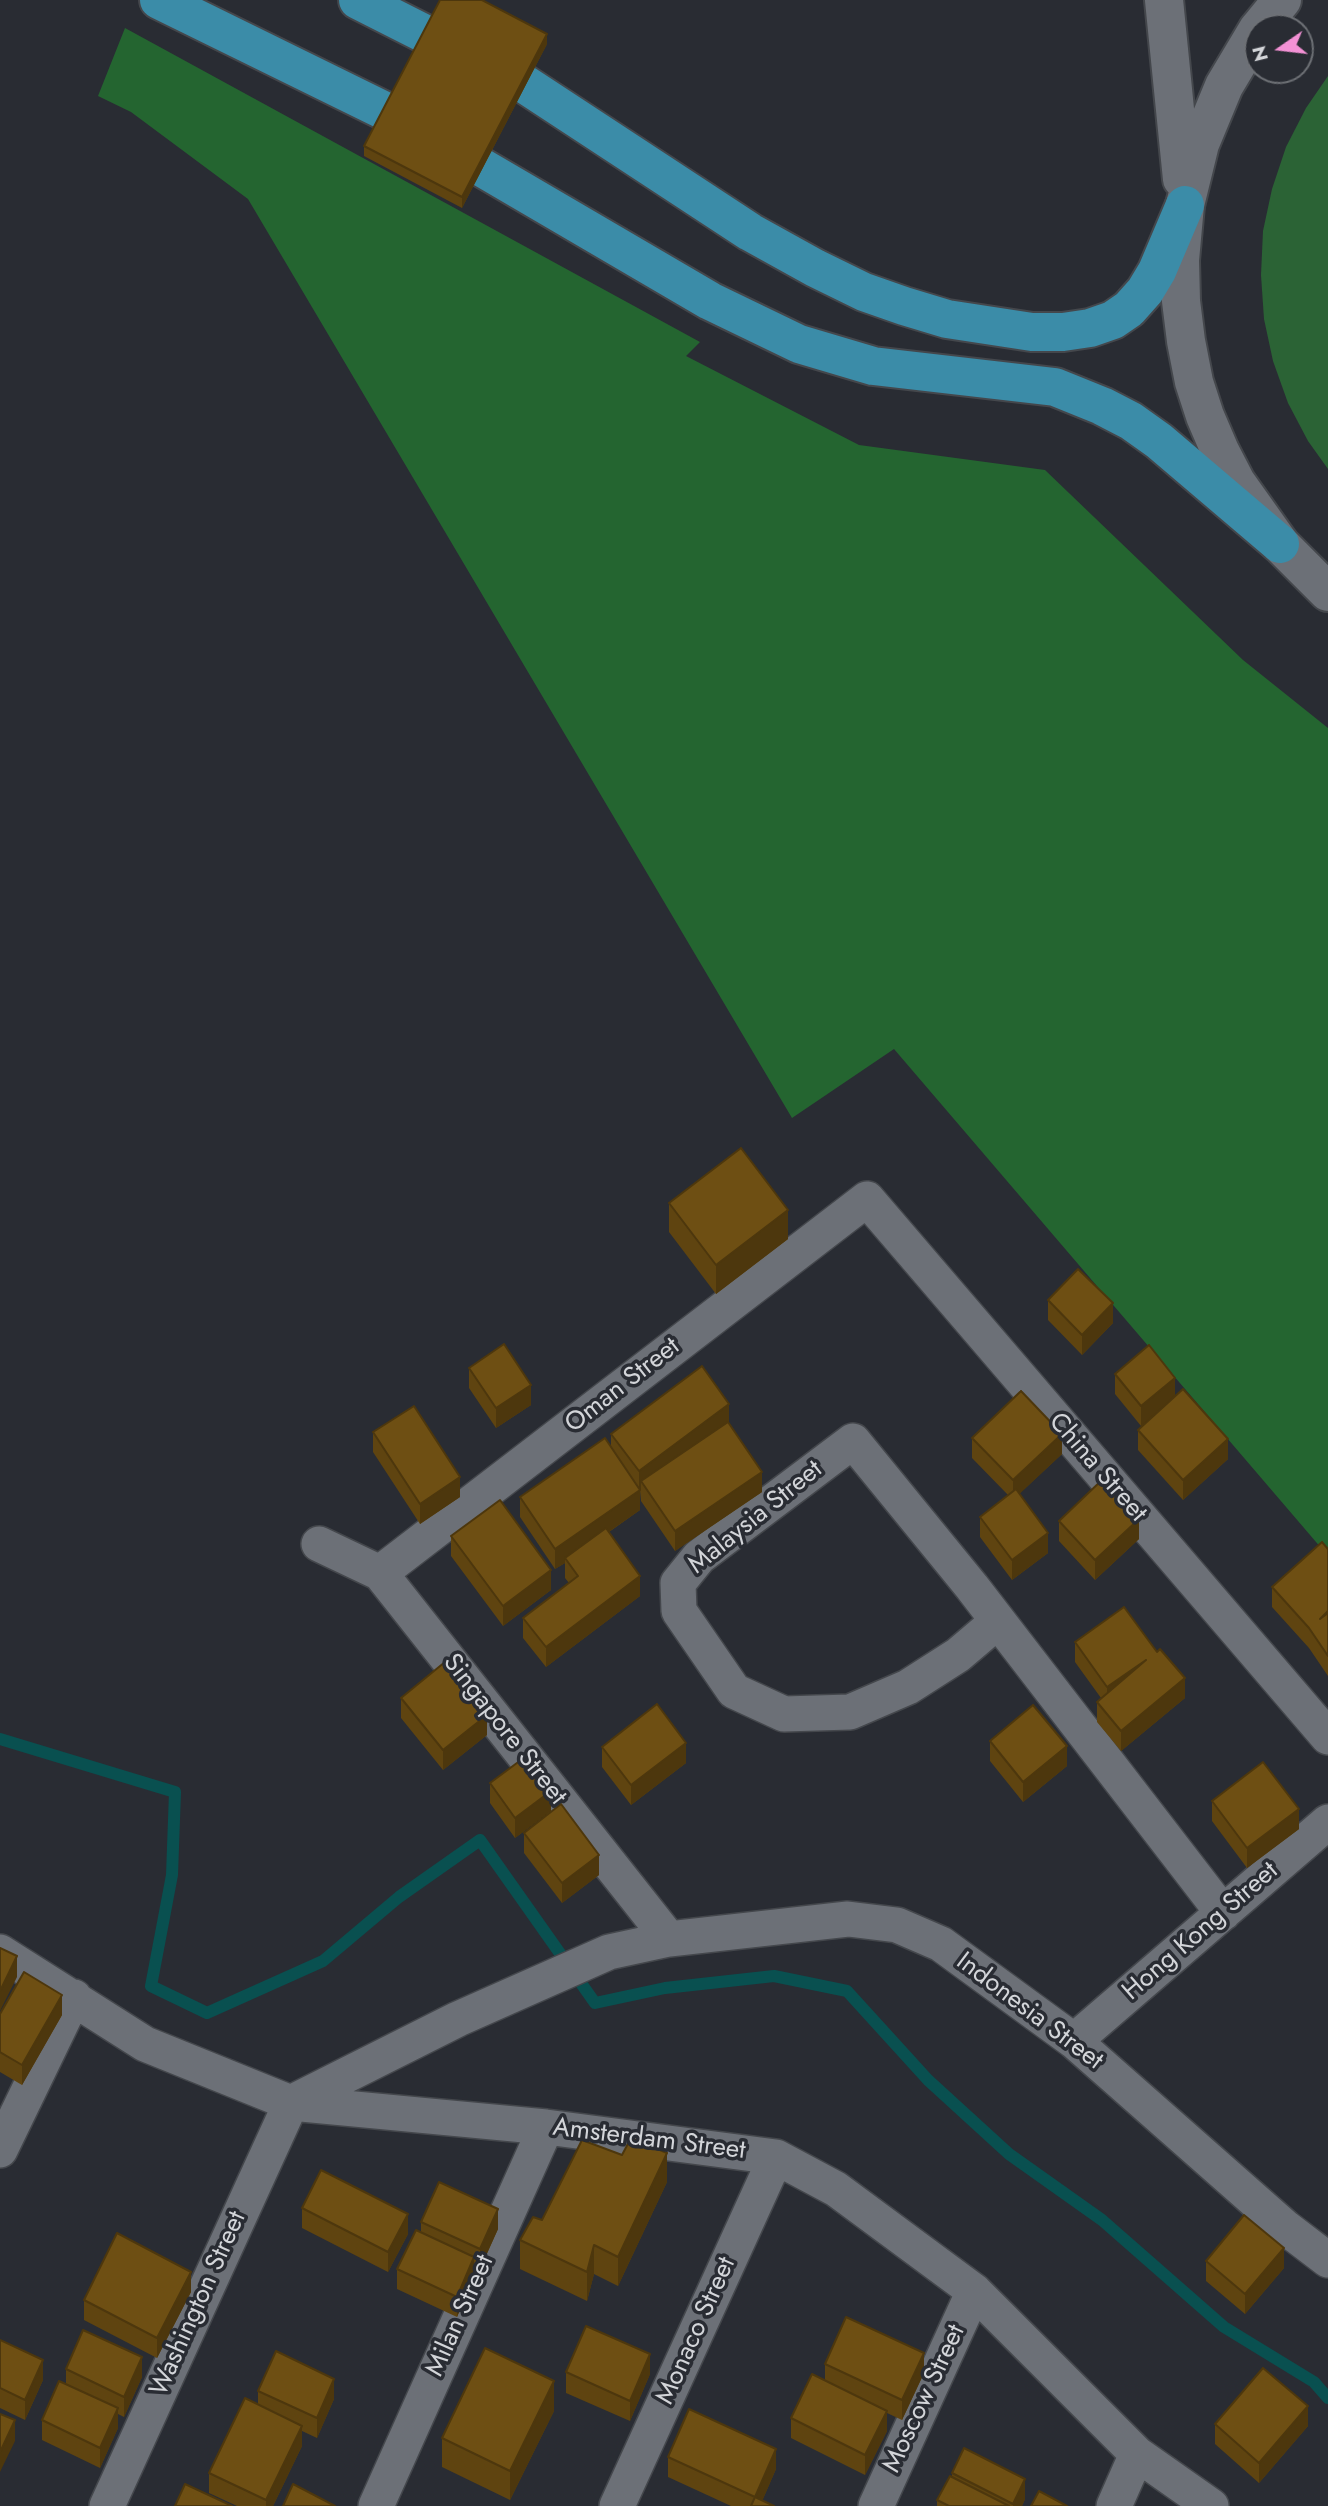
<!DOCTYPE html>
<style>
body{margin:0}
#map{position:relative;width:1328px;height:2506px;overflow:hidden;background:#292c33;font-family:Jost,sans-serif}
canvas{display:block}
.north{position:absolute;left:1244px;top:14px;width:70px;height:70px;box-sizing:border-box;background:#292c33;border:2px solid #6d7075;border-radius:50%;rotate:256deg;font-size:19px;font-weight:700;line-height:28px;text-align:center;color:#d3d5d9}
.north::after{content:'';display:block;margin:auto;width:24px;height:32px;background:#f391d5;clip-path:polygon(50% 0,100% 100%,50% 72%,0 100%)}
</style>
<div id="map">
<canvas width="1328" height="2506"></canvas>
<div class="north">N</div>
</div>
<script>
const g = document.querySelector('canvas').getContext('2d');
g.lineJoin = 'round';
function fill(path, color) { g.fillStyle = color; g.fill(path, 'evenodd'); }
const shape = rows => new Path2D(rows.map(r => 'M' + r).join(''));
function strokePath(path, color, width, dash) { g.strokeStyle = color; g.lineWidth = width; g.lineCap = dash ? 'butt' : 'round'; g.setLineDash(dash || []); g.stroke(path); }
function write(font, color, halo, rows, align = 'center') {
  g.font = font + ' Jost,sans-serif'; g.lineWidth = 7; g.setLineDash([]); g.textBaseline = 'middle'; g.strokeStyle = halo; g.fillStyle = color; for (const [text, x, y, turn = 0] of rows) {
    g.save(); g.translate(x, y); g.rotate((+turn || 0) * Math.PI / 180); g.textAlign = isNaN(turn) ? turn : align; if (halo) g.strokeText(text, 0, 0); g.fillText(text, 0, 0); g.restore();
  }
}
fill(shape([
 [1328,76,1328,469,1308,441,1288,403,1273,361,1264,319,1261,275,1263,231,1272,189,1286,147,1306,108]
]), '#2b6335');
fill(shape([
 [125,28,700,342,686,356,859,445,1045,470,1243,660,1328,728,1328,1556,894,1049,792,1118,248,199,131,112,98,96]
]), '#246530');
strokePath(shape([
 [0,1739,175,1792,172,1875,151,1986,207,2013,323,1961,399,1897,480,1840,595,2003,665,1988,774,1976,847,1991,928,2080,1009,2154,1102,2220,1224,2327,1314,2382,1328,2398]
]), '#095050', 12);
const street = shape([
 [319,1544,380,1573,669,1939],
 [380,1573,867,1199,1328,1737],
 [998,1621,958,1655,908,1687,850,1712,784,1714,734,1691,679,1611,678,1583,699,1557,853,1441,972,1587,1223,1913],
 [0,1952,145,2044,291,2103,546,2127,776,2157,836,2189,974,2291,1137,2454,1211,2506],
 [1074,2041,1328,1822],
 [0,2150,74,1997],
 [107,2506,291,2103,458,2019,609,1952,669,1939,848,1919,897,1925,941,1944,1074,2041,1286,2228,1328,2260],
 [376,2506,546,2127],
 [617,2506,776,2157],
 [876,2506,974,2291],
 [1114,2506,1137,2454]
]);
const secondary = shape([
 [1164,0,1182,179],
 [1259,28,1282,0],
 [1258,29,1224,86,1200,144,1185,205,1180,260,1181,301,1186,341,1194,382,1205,416,1220,451,1236,482,1280,544,1328,592]
]);
const highway = shape([
 [159,0,387,112,710,301,799,344,873,366,1055,387,1102,406,1131,421,1159,441,1280,544],
 [358,0,526,85,750,232,815,268,864,292,904,306,947,319,1032,332,1063,332,1090,328,1113,320,1129,309,1145,291,1157,271,1185,205]
]);
strokePath(street, '#44474c', 38);
strokePath(secondary, '#44474c', 42);
strokePath(highway, '#44474c', 42);
strokePath(street, '#6c7077', 35);
strokePath(secondary, '#6c7077', 38);
strokePath(highway, '#3b8ca8', 38);
fill(shape([
 [547,44,462,208,364,156,364,146],
 [669,1203,788,1239,716,1294,669,1232],
 [1048,1300,1113,1323,1082,1355,1048,1320],
 [469,1368,531,1405,496,1428,469,1388],
 [1115,1374,1175,1396,1228,1459,1183,1500,1138,1450,1138,1430,1153,1416,1141,1426,1115,1394],
 [729,1423,762,1492,675,1551,641,1501,640,1490,640,1510,609,1532,640,1596,546,1667,523,1638,523,1618,569,1583,565,1578,565,1563,555,1569,520,1517,520,1497,611,1448,611,1434],
 [373,1432,460,1497,420,1524,373,1452],
 [972,1438,1062,1454,1019,1494,1048,1553,1012,1580,980,1537,980,1517,1008,1495,972,1458],
 [1059,1521,1139,1539,1095,1580,1059,1541],
 [451,1536,551,1590,503,1626,451,1556],
 [1328,1549,1328,1676,1309,1648,1272,1607,1272,1587],
 [1075,1642,1185,1698,1121,1751,1097,1722,1097,1702,1101,1698,1075,1662],
 [401,1698,487,1735,443,1770,401,1718],
 [990,1741,1067,1766,1023,1802,990,1761],
 [602,1747,686,1763,631,1805,602,1767],
 [490,1783,551,1811,515,1838,490,1803],
 [1212,1801,1299,1829,1247,1868,1212,1821],
 [524,1833,599,1875,562,1903,524,1853],
 [0,2014,62,2015,22,2085,0,2072],
 [667,2182,618,2286,594,2274,587,2301,520,2269,520,2240,542,2220],
 [302,2208,408,2234,388,2272,302,2228],
 [421,2222,498,2229,480,2269,474,2266,474,2277,457,2317,397,2289,397,2269,421,2232],
 [1206,2261,1284,2268,1245,2314,1206,2281],
 [191,2292,157,2358,84,2320,84,2300],
 [0,2340,43,2380,25,2420,0,2408],
 [825,2364,924,2373,902,2420,887,2413,887,2431,865,2475,791,2438,791,2418,825,2380],
 [66,2369,142,2377,124,2417,118,2414,118,2428,100,2468,42,2440,42,2420,66,2384],
 [566,2372,650,2374,630,2421,566,2393],
 [258,2391,334,2399,317,2438,302,2431,302,2446,273,2506,237,2506,209,2493,209,2473,258,2404],
 [554,2411,510,2500,442,2467,442,2438],
 [1215,2424,1308,2426,1259,2483,1215,2444],
 [668,2457,776,2469,762,2501,774,2506,731,2506,668,2477],
 [952,2473,1025,2499,1022,2506,937,2506,937,2500,952,2477]
]), '#5f4410');
fill(shape([
 [547,34,547,44,462,208,462,197],
 [788,1210,788,1239,716,1294,716,1265],
 [1113,1303,1113,1323,1082,1355,1082,1335],
 [1175,1378,1175,1398,1141,1426,1141,1406],
 [531,1385,531,1405,496,1428,496,1408],
 [729,1404,729,1424,641,1481,641,1490,639,1491,639,1471],
 [1062,1434,1062,1454,1013,1500,1013,1480],
 [1228,1439,1228,1459,1183,1500,1183,1480],
 [762,1472,762,1492,675,1551,675,1531],
 [460,1477,460,1497,420,1524,420,1504],
 [640,1490,640,1510,567,1561,565,1558,565,1563,555,1569,555,1549],
 [1139,1519,1139,1539,1095,1580,1095,1560],
 [1048,1533,1048,1553,1012,1580,1012,1560],
 [551,1570,551,1590,503,1626,503,1606],
 [640,1576,640,1596,546,1667,546,1647],
 [1146,1660,1107,1707,1107,1687],
 [1185,1678,1185,1698,1121,1751,1121,1731],
 [487,1715,487,1735,443,1770,443,1750],
 [686,1743,686,1763,631,1805,631,1785],
 [1067,1746,1067,1766,1023,1802,1023,1782],
 [551,1791,551,1811,515,1838,515,1818],
 [1299,1809,1299,1829,1247,1868,1247,1848],
 [599,1855,599,1875,562,1903,562,1883],
 [17,1956,17,1977,0,2011,0,1991],
 [62,1995,62,2015,22,2085,22,2065],
 [667,2153,667,2182,618,2286,618,2257],
 [498,2209,498,2229,480,2269,480,2249],
 [408,2214,408,2234,388,2272,388,2252],
 [594,2245,594,2274,587,2301,587,2272],
 [1284,2248,1284,2268,1245,2314,1245,2294],
 [474,2257,474,2277,457,2317,457,2297],
 [191,2272,191,2292,157,2358,157,2338],
 [924,2353,924,2373,902,2420,902,2400],
 [650,2354,650,2374,630,2421,630,2401],
 [142,2357,142,2377,124,2417,124,2397],
 [43,2360,43,2380,25,2420,25,2400],
 [334,2379,334,2399,317,2438,317,2418],
 [554,2381,554,2411,510,2500,510,2471],
 [1308,2406,1308,2426,1259,2483,1259,2463],
 [118,2408,118,2428,100,2468,100,2448],
 [887,2411,887,2431,865,2475,865,2455],
 [15,2420,15,2441,0,2472,0,2452],
 [302,2426,302,2446,273,2506,266,2506,266,2500],
 [776,2449,776,2469,760,2506,755,2497],
 [1025,2479,1025,2499,1022,2506,1013,2506,1013,2504]
]), '#4d370d');
const building = shape([
 [440,0,482,0,547,34,462,197,364,146,440,0],
 [741,1148,788,1210,716,1265,669,1203,741,1148],
 [1078,1269,1113,1303,1082,1335,1048,1300,1078,1269],
 [504,1344,531,1385,496,1408,469,1368,504,1344],
 [1149,1345,1175,1378,1141,1406,1115,1374,1149,1345],
 [702,1366,729,1404,639,1471,611,1434,702,1366],
 [1183,1389,1228,1439,1183,1480,1138,1430,1183,1389],
 [1021,1391,1062,1434,1013,1480,972,1438,1021,1391],
 [414,1406,460,1477,420,1504,373,1432,414,1406],
 [728,1422,762,1472,675,1531,641,1481,728,1422],
 [605,1438,640,1490,555,1549,520,1497,605,1438],
 [1103,1479,1139,1519,1095,1560,1059,1521,1103,1479],
 [1016,1489,1048,1533,1012,1560,980,1517,1016,1489],
 [500,1500,551,1570,503,1606,451,1536,500,1500],
 [606,1528,640,1576,546,1647,523,1618,578,1576,565,1558,606,1528],
 [1322,1542,1328,1549,1328,1611,1320,1619,1328,1613,1328,1656,1309,1628,1272,1587,1322,1542],
 [1124,1607,1157,1652,1160,1649,1185,1678,1121,1731,1097,1702,1146,1660,1107,1687,1075,1642,1124,1607],
 [445,1662,487,1715,443,1750,401,1698,445,1662],
 [657,1704,686,1743,631,1785,602,1747,657,1704],
 [1033,1705,1067,1746,1023,1782,990,1741,1033,1705],
 [525,1757,551,1791,515,1818,490,1783,525,1757],
 [1263,1762,1299,1809,1247,1848,1212,1801,1263,1762],
 [561,1804,599,1855,562,1883,524,1833,561,1804],
 [0,1948,17,1956,0,1991,0,1948],
 [24,1972,62,1995,22,2065,0,2052,0,2014,24,1972],
 [631,2138,667,2153,618,2257,594,2245,587,2272,520,2240,533,2217,542,2220,582,2140,622,2155,631,2138],
 [321,2170,408,2214,388,2252,302,2208,321,2170],
 [439,2182,498,2209,480,2249,421,2222,439,2182],
 [1244,2215,1284,2248,1245,2294,1206,2261,1244,2215],
 [416,2230,474,2257,457,2297,397,2269,416,2230],
 [117,2233,191,2272,157,2338,84,2300,117,2233],
 [846,2317,924,2353,902,2400,825,2364,846,2317],
 [586,2326,650,2354,630,2401,566,2372,586,2326],
 [83,2330,142,2357,124,2397,66,2369,83,2330],
 [0,2340,43,2360,25,2400,0,2388,0,2340],
 [485,2348,554,2381,510,2471,442,2438,485,2348],
 [276,2351,334,2379,317,2418,258,2391,276,2351],
 [1263,2368,1308,2406,1259,2463,1215,2424,1263,2368],
 [812,2374,887,2411,865,2455,791,2418,812,2374],
 [59,2381,118,2408,100,2448,42,2420,59,2381],
 [245,2398,302,2426,266,2500,209,2473,245,2398],
 [689,2409,776,2449,755,2497,668,2457,689,2409],
 [0,2414,15,2420,0,2452,0,2414],
 [964,2448,1025,2479,1013,2504,952,2473,964,2448],
 [950,2476,1009,2506,949,2506,937,2500,950,2476],
 [185,2484,232,2506,175,2506,185,2484],
 [293,2484,335,2506,283,2506,293,2484],
 [1039,2491,1067,2506,1031,2506,1039,2491],
 [755,2497,774,2506,751,2506,755,2497]
]);
fill(building, '#6e4f13');
strokePath(building, '#4d370d', 2);
write('26px', '#d3d5d9', '#292c33', [
 ["Oman Street",623,1386,-38],
 ["China Street",1097,1468,49],
 ["Malaysia Street",756,1518,-39],
 ["Singapore Street",504,1730,52],
 ["Hong Kong Street",1201,1932,-41],
 ["Indonesia Street",1029,2012,37],
 ["Amsterdam Street",649,2140,7],
 ["Washington Street",199,2304,-66],
 ["Milan Street",461,2316,-66],
 ["Monaco Street",697,2331,-66],
 ["Moscow Street",925,2399,-65]
]);
</script>
